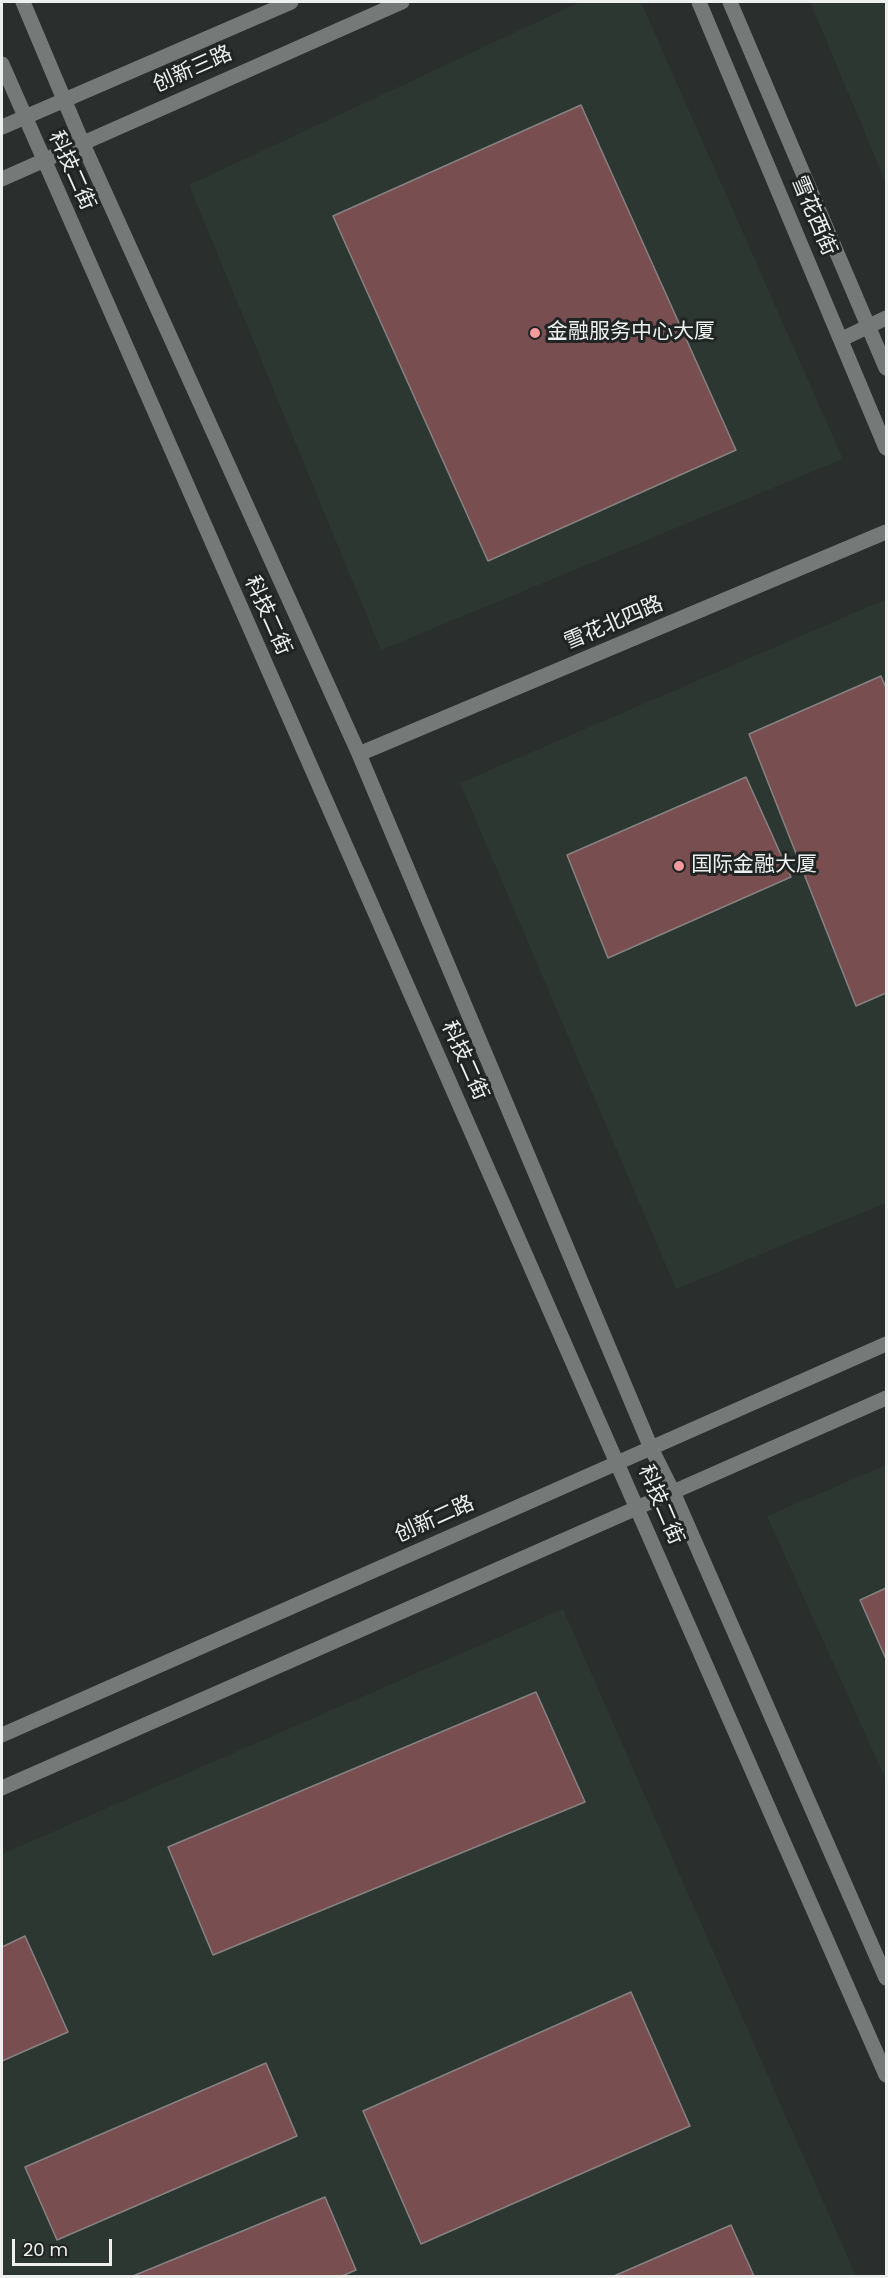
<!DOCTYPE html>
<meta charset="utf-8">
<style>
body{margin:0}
#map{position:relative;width:888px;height:2278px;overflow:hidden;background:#2a2e2d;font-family:Poppins,sans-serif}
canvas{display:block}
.frame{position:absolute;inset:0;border:3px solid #edf0ef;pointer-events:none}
.scale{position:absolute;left:12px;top:2239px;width:100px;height:27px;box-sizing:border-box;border:3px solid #edf0ef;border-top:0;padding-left:8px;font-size:18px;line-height:21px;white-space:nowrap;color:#edf0ef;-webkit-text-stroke:4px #202523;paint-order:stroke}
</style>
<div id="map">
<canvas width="888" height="2278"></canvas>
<div class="frame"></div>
<div class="scale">20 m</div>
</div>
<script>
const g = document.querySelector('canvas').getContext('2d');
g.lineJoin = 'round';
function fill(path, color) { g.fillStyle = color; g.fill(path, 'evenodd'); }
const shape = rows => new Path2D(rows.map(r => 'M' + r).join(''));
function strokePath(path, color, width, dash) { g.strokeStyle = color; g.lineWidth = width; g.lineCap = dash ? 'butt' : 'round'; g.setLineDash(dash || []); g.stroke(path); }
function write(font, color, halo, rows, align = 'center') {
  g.font = font + ' Poppins,"Noto Sans SC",sans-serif'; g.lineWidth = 6; g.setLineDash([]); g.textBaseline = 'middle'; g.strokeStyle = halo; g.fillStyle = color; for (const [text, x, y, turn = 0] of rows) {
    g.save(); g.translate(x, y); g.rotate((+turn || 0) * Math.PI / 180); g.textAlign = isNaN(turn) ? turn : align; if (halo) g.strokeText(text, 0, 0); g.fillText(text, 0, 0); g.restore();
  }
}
fill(shape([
 [580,2,641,2,843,459,381,650,189,185],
 [810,2,886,2,886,183],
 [884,600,886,605,886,1203,676,1289,460,783],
 [886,1465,886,1780,767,1516],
 [563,1609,856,2276,2,2276,2,1854]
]), '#2c3732');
const building = shape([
 [581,105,736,450,488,561,333,216,581,105],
 [881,676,886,688,886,993,856,1006,749,734,881,676],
 [746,777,791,877,608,958,567,855,746,777],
 [886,1588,886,1659,860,1600,886,1588],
 [536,1692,585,1802,213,1955,168,1847,536,1692],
 [25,1936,68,2032,2,2061,2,1947,25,1936],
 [631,1992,690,2126,421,2244,363,2111,631,1992],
 [266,2063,297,2136,57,2240,25,2167,266,2063],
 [325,2197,356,2270,342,2276,133,2276,325,2197],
 [731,2225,754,2276,614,2276,731,2225]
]);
fill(building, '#794e50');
strokePath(building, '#878282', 1.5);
strokePath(shape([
 [23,2,82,142,359,754,651,1448,673,1492,886,1978],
 [699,2,886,448],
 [730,2,886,368],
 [2,64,886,2075],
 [2,127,291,2],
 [2,179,402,2],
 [842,339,886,318],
 [359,754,886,532],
 [2,1735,886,1344],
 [2,1788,886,1398]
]), '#757a78', 15);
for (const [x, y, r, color] of [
 [535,333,6,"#f59b9f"],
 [679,866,6,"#f59b9f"]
]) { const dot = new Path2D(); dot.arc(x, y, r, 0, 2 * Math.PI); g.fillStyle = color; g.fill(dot); strokePath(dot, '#202523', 2); }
write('21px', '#edf0ef', '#202523', [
 ["创新三路",193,70,-24],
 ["科技二街",71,171,66],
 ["雪花西街",813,216,67],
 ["科技二街",267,616,66],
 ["雪花北四路",614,624,-23],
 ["科技二街",464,1061,66],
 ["科技二街",660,1505,67],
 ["创新二路",435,1520,-24]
]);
write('21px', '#edf0ef', '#202523', [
 ["金融服务中心大厦",547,333],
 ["国际金融大厦",691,866]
], 'left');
</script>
